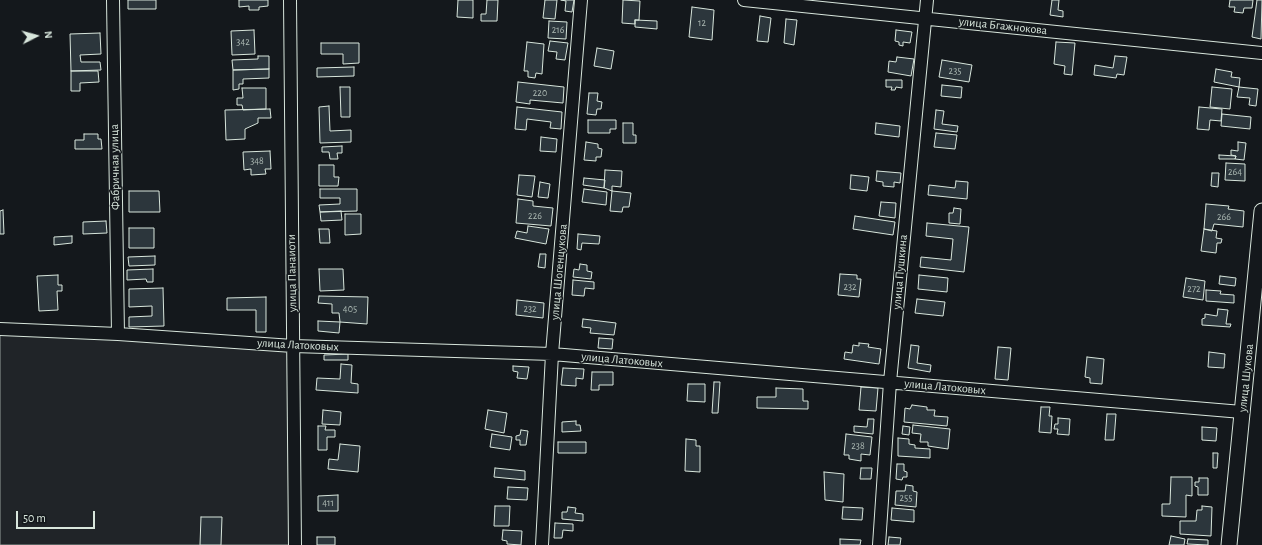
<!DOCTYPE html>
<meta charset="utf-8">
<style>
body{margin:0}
#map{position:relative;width:1262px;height:545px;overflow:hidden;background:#14181c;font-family:"Alegreya Sans",sans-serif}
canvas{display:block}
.north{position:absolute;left:16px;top:16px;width:40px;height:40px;-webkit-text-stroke:3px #14181c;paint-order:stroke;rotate:84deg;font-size:11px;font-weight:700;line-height:16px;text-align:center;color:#d8e6dc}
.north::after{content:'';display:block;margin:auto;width:14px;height:18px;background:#d8e6dc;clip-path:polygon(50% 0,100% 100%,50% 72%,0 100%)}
.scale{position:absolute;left:16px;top:511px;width:79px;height:18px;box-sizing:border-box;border:2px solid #d8e6dc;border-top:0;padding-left:5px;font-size:12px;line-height:14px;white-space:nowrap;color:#d8e6dc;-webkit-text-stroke:3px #14181c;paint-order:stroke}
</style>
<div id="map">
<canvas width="1262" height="545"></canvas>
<div class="north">N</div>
<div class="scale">50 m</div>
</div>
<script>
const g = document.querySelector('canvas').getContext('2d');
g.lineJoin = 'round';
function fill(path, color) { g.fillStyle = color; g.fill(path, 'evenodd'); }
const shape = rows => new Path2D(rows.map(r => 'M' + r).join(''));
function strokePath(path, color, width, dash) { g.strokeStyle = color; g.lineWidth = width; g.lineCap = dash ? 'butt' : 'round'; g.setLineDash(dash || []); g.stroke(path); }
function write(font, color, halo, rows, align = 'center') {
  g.font = font + ' "Alegreya Sans",sans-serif'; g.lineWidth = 3; g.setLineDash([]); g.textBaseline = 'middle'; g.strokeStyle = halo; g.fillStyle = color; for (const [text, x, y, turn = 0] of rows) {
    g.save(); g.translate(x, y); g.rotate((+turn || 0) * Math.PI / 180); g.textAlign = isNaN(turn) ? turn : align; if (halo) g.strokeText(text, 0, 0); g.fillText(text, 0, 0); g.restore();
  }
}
const green = shape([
 [0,329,293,346,295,545,0,545,0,329]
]);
fill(green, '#202428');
strokePath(green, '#939e99', 1);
const building = shape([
 [128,0,156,0,156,9,128,9,128,0],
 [239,0,268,0,268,6,259,7,259,10,249,10,249,6,239,7,239,0],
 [458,0,473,0,473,18,457,17,458,0],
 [487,0,498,0,497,21,481,21,481,14,486,14,487,0],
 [545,0,557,0,555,19,543,18,545,0],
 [561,0,574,0,572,12,565,11,566,1,561,0],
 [623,0,640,1,639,20,635,20,635,24,622,23,623,0],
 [1052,0,1059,0,1058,10,1063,11,1063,17,1050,15,1052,0],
 [1230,0,1253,0,1252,8,1244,8,1243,13,1234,12,1235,7,1229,7,1230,0],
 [1257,0,1262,0,1261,39,1252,37,1257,0],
 [692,7,714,10,712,40,689,37,692,7],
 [760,16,771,18,768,42,757,41,760,16],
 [786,19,797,20,794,45,784,43,786,19],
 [635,20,657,21,657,29,635,27,635,20],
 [549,21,567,22,566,39,548,38,549,21],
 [254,30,255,54,232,55,231,31,254,30],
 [896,30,912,32,910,43,903,42,903,46,899,45,899,42,895,41,896,30],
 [100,33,101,54,80,55,81,62,100,62,101,70,71,71,70,34,100,33],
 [550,41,568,43,565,60,556,59,557,52,548,51,550,41],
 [527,42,544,44,542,74,536,73,535,78,528,77,528,71,524,71,527,42],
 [1056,42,1075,43,1072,75,1064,74,1065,66,1054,64,1056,42],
 [321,43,359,43,359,63,343,64,343,54,321,54,321,43],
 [597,48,614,51,611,69,594,66,597,48],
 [258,56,269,56,269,69,233,70,232,60,258,59,258,56],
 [1115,56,1127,57,1124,75,1117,74,1116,78,1094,75,1095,65,1113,68,1115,56],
 [897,57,914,59,911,76,888,72,889,61,896,62,897,57],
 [942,60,972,65,969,82,939,77,942,60],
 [354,67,354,76,317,77,317,68,354,67],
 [269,69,269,78,243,79,243,84,239,84,239,89,233,90,233,70,269,69],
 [1216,69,1232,72,1231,77,1240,78,1239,87,1214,82,1216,69],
 [71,71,98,71,99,82,80,83,80,91,71,91,71,71],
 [886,80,902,80,902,88,896,87,895,90,891,90,892,87,886,87,886,80],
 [518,82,564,87,563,103,530,100,530,104,516,102,518,82],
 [942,85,962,87,961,98,941,96,942,85],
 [340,87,350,87,350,117,341,117,340,87],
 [1212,87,1232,89,1230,109,1210,107,1212,87],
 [1239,87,1258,89,1256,106,1249,105,1250,98,1237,97,1239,87],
 [242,88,266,88,266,109,243,110,242,105,237,105,237,98,243,98,242,88],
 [589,93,598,93,597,101,602,102,601,109,597,109,596,115,587,114,589,93],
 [329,106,330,131,351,130,351,142,320,143,319,107,329,106],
 [517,107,562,112,561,129,550,128,551,122,527,119,526,130,515,129,517,107],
 [1199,107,1222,109,1221,121,1210,120,1209,130,1197,129,1199,107],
 [270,109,271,118,258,118,258,123,245,129,245,139,226,140,225,110,270,109],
 [936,110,944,111,942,124,958,126,957,132,934,129,936,110],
 [1222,114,1251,117,1250,129,1221,126,1222,114],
 [588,120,616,120,616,129,610,129,610,133,588,133,588,120],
 [623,123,633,123,633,135,636,135,636,143,623,143,623,123],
 [876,123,900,126,899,137,875,134,876,123],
 [936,133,957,135,955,149,934,147,936,133],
 [84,134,98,134,98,139,101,139,102,149,75,149,75,140,84,140,84,134],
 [541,137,557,139,556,152,540,151,541,137],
 [586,142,598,144,598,148,602,149,601,157,596,157,596,161,584,160,586,142],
 [1238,142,1246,143,1244,160,1235,159,1236,156,1231,155,1231,150,1238,151,1238,142],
 [342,146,342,153,337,153,338,159,330,159,329,152,322,152,322,147,342,146],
 [270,151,271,169,265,169,266,174,251,175,251,169,244,170,243,152,270,151],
 [1219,155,1236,156,1235,159,1219,159,1219,155],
 [1226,163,1245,164,1245,181,1225,180,1226,163],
 [319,165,334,165,334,177,339,177,338,186,319,186,319,165],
 [605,170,622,171,621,187,612,186,612,191,604,188,605,170],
 [877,171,901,173,900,183,894,182,894,187,883,186,883,182,876,181,877,171],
 [1212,173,1219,173,1218,187,1211,186,1212,173],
 [519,175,535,176,532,197,517,195,519,175],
 [851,175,869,177,867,191,850,189,851,175],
 [584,178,605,180,604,188,583,185,584,178],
 [956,181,968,182,967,199,928,195,929,185,955,188,956,181],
 [540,182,550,184,548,198,538,197,540,182],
 [320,189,357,189,357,211,320,212,319,205,340,204,340,198,320,198,320,189],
 [584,189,607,192,606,205,582,202,584,189],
 [129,191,159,191,160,212,129,212,129,191],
 [612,191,631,193,629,207,623,207,622,212,610,211,612,191],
 [518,199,533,201,533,206,553,208,551,226,516,223,518,199],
 [881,202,896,203,895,218,879,216,881,202],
 [1206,204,1229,206,1228,209,1244,211,1243,227,1214,224,1212,231,1204,229,1206,204],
 [954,208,961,209,960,224,949,223,949,213,953,213,954,208],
 [3,210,4,234,0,234,0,211,3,210],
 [341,211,342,220,321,221,320,212,341,211],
 [345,214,361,214,361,234,345,235,345,214],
 [855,216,895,222,893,235,853,229,855,216],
 [106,221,107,233,83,234,83,222,106,221],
 [927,223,969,227,964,272,920,267,921,257,951,260,953,239,926,236,927,223],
 [528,226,549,229,546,244,515,238,517,231,527,233,528,226],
 [129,228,154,228,154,248,129,248,129,228],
 [319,229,329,229,330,243,320,243,319,229],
 [1204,229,1217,231,1216,238,1222,239,1221,243,1217,243,1216,253,1201,251,1204,229],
 [578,234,600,236,599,244,582,243,581,250,577,249,578,234],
 [72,236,72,243,54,245,54,237,72,236],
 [540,254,546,254,545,268,538,267,540,254],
 [155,256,155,265,129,266,128,257,155,256],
 [580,264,587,265,587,271,592,272,591,279,573,277,574,269,579,270,580,264],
 [153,269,153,282,147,282,146,279,127,280,127,270,153,269],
 [319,269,343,269,344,290,320,291,319,269],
 [840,274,857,275,857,279,861,279,859,297,838,295,840,274],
 [58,275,58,285,62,285,62,291,57,291,58,310,39,311,37,276,58,275],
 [919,275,948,278,947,292,918,289,919,275],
 [1220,276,1236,278,1235,286,1219,284,1220,276],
 [1186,278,1205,281,1203,300,1183,297,1186,278],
 [573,280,594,282,594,289,585,288,584,296,572,295,573,280],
 [163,288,164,326,129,327,129,317,152,316,152,306,129,307,129,289,163,288],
 [1206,290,1221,291,1220,294,1234,295,1234,303,1206,301,1206,290],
 [319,296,368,297,367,324,340,322,339,313,332,313,332,304,318,303,319,296],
 [266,297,266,332,256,332,256,310,227,310,227,298,266,297],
 [917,299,945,302,943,316,915,313,917,299],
 [517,300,544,303,543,318,516,315,517,300],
 [1218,309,1228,310,1226,324,1231,324,1230,327,1202,325,1202,319,1205,318,1205,314,1217,316,1218,309],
 [583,319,616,323,614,335,590,333,591,328,582,327,583,319],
 [318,321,340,322,339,333,318,331,318,321],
 [599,338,613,339,612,349,598,348,599,338],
 [859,343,869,344,868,347,881,349,879,364,844,359,845,352,852,353,853,345,859,346,859,343],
 [911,345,919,346,917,363,931,365,930,372,908,368,911,345],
 [998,347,1011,348,1008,380,995,379,998,347],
 [1209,352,1225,354,1224,368,1208,367,1209,352],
 [348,354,348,360,324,360,324,355,348,354],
 [1087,357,1104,359,1102,384,1090,383,1090,378,1085,377,1087,357],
 [341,364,352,365,351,383,358,384,358,393,316,390,317,378,340,379,341,364],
 [513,366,529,367,527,379,517,378,518,372,513,371,513,366],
 [563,368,584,369,583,379,576,378,576,386,561,385,563,368],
 [592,372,613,372,613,385,599,385,599,390,591,390,592,372],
 [714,382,720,382,718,413,712,413,714,382],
 [688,384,705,384,705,402,687,401,688,384],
 [861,387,878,388,876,411,859,410,861,387],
 [776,388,803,389,803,401,808,401,808,409,757,408,757,397,776,397,776,388],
 [912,405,927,407,927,410,935,410,934,416,948,417,947,426,904,422,905,408,910,409,912,405],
 [1041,407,1050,407,1049,416,1052,416,1051,433,1039,432,1041,407],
 [323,410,341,412,340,425,322,424,323,410],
 [488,410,507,413,504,433,485,429,488,410],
 [1107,414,1116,414,1114,440,1105,440,1107,414],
 [1058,418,1070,419,1069,435,1057,434,1058,429,1054,429,1055,424,1058,424,1058,418],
 [868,419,874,419,873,434,854,432,854,426,867,427,868,419],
 [576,421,576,425,580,425,581,431,562,432,562,422,576,421],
 [913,425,950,429,948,449,928,446,928,442,920,442,921,434,912,433,913,425],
 [318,426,326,426,325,430,335,430,335,437,327,437,327,450,318,450,318,426],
 [903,426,910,427,909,435,902,434,903,426],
 [1202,427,1217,428,1216,441,1202,440,1202,427],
 [521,430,528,431,526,445,520,445,520,440,516,440,516,436,520,435,521,430],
 [492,434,512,437,510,450,490,447,492,434],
 [846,434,872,437,870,455,861,454,861,461,849,459,849,455,844,455,846,434],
 [898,438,909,439,909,444,915,445,915,448,930,449,930,458,898,456,898,438],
 [686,439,696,440,696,446,700,446,700,472,685,471,686,439],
 [558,442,586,442,586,453,558,453,558,442],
 [340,444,360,446,358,472,328,469,329,459,338,460,340,444],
 [1213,453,1218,453,1217,468,1213,468,1213,453],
 [897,464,904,464,904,471,907,472,907,477,903,477,902,480,896,479,897,464],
 [495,468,525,471,525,480,494,477,495,468],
 [861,468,872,468,871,479,860,479,861,468],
 [824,472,844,474,843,502,825,500,824,472],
 [1171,477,1192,477,1192,496,1186,495,1186,517,1162,516,1162,504,1170,504,1171,477],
 [1199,478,1208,478,1208,495,1198,495,1198,487,1195,486,1195,482,1199,482,1199,478],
 [906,485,913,486,913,491,917,492,916,507,895,505,896,491,905,491,906,485],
 [508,487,528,488,527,500,507,499,508,487],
 [338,495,338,511,318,511,318,496,338,495],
 [495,506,510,506,509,526,494,526,495,506],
 [1202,506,1212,507,1211,536,1180,534,1180,521,1196,521,1197,510,1202,510,1202,506],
 [568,507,576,508,575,513,583,514,583,521,562,519,562,512,567,512,568,507],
 [843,507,863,508,862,520,842,519,843,507],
 [892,508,914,510,914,522,891,520,892,508],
 [201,517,222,517,221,545,200,545,201,517],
 [555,523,573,524,573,531,563,530,562,538,554,538,555,523],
 [503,530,522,531,521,545,507,544,507,541,502,540,503,530],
 [1171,536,1185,539,1184,545,1169,545,1171,536],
 [317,537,335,537,335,545,317,545,317,537],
 [889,537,901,538,900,545,888,545,889,537],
 [840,539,861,540,860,545,840,545,840,539],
 [1188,539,1208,540,1208,545,1187,544,1188,539]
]);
fill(building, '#2c363c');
strokePath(building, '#d8e6dc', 1);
const minor = shape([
 [113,0,118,334],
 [290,0,295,545],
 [744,0,1262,53],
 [0,329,118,334,293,346,552,354,1242,412],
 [542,545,552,354,581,0],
 [879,545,890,382,927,0]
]);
const major = shape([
 [1229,545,1262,211]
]);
strokePath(minor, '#d8e6dc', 14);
strokePath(major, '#d8e6dc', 17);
strokePath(minor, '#14181c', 12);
strokePath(major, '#14181c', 15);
write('10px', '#adbab4', null, [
 ["12",702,23],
 ["216",558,30],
 ["342",243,42],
 ["235",955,71],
 ["220",540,93],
 ["348",257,161],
 ["264",1235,172],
 ["226",535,216],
 ["266",1224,217],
 ["232",850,287],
 ["272",1194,289],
 ["405",350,309],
 ["232",530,309],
 ["238",858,446],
 ["255",906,498],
 ["411",328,503]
]);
write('12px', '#d8e6dc', '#14181c', [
 ["улица Бгажнокова",1003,26,6],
 ["Фабричная улица",115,167,-91],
 ["улица Шогенцукова",559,272,-85],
 ["улица Пушкина",900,272,-85],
 ["улица Панаиоти",292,273,-91],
 ["улица Латоковых",298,345,3],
 ["улица Латоковых",622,360,5],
 ["улица Шукова",1246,378,-84],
 ["улица Латоковых",945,387,5]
]);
</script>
